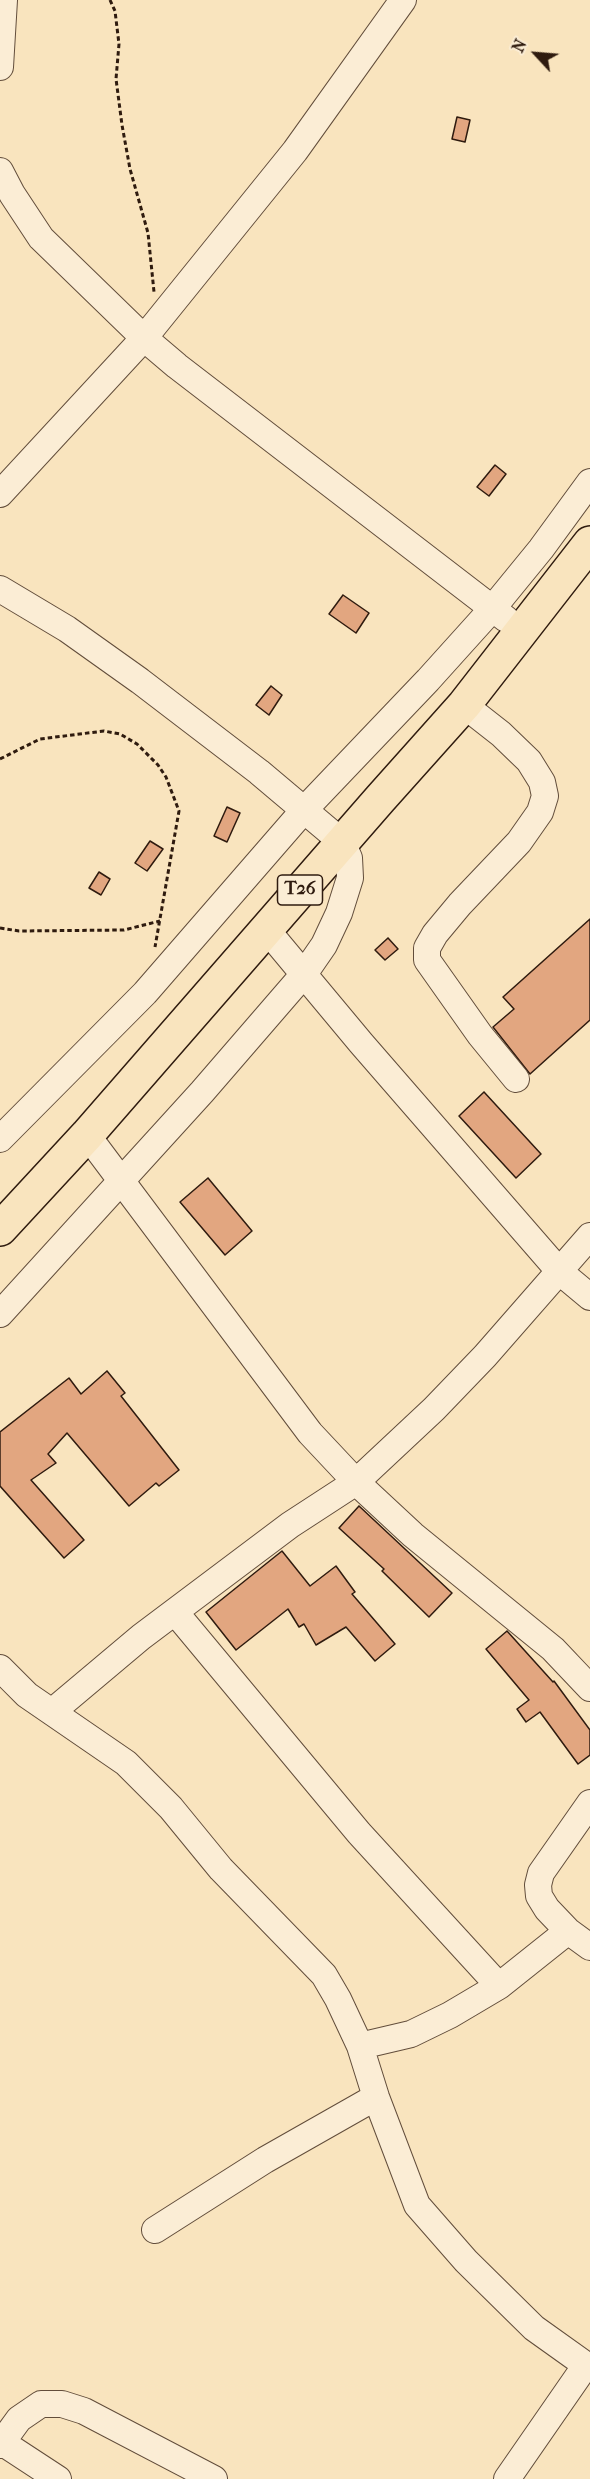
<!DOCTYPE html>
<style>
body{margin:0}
#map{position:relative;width:590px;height:2479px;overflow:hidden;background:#f9e4be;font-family:"IM FELL French Canon",serif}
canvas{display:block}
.north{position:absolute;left:506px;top:24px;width:60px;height:60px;-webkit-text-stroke:4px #fbedd5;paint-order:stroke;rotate:296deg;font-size:16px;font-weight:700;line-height:24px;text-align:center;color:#2f1b0f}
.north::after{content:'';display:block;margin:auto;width:21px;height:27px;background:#2f1b0f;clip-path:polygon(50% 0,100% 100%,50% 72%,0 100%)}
</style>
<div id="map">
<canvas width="590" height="2479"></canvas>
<div class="north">N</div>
</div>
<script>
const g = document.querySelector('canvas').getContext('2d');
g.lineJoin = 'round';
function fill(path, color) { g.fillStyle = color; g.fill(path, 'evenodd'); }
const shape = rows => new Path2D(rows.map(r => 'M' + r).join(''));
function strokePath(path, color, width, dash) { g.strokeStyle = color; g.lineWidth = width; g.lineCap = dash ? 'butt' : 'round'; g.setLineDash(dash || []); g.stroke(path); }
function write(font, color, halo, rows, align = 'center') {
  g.font = font + ' "IM FELL French Canon",serif'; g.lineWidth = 4.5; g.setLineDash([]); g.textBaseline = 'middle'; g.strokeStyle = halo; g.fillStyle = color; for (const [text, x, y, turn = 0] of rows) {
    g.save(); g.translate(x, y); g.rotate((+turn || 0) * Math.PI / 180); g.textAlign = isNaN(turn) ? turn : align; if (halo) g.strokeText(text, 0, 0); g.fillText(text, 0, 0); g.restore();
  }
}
const building = shape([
 [457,117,470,120,465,142,452,139,457,117],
 [495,465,506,474,489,496,477,487,495,465],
 [343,595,369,613,356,633,329,614,343,595],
 [271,686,282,695,269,715,256,705,271,686],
 [227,807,240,813,227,842,214,836,227,807],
 [150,841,163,849,147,871,135,863,150,841],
 [99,872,110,879,101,895,89,888,99,872],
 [590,919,590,1020,530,1074,493,1027,514,1009,503,997,590,919],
 [388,938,398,949,385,960,375,950,388,938],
 [484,1092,541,1154,516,1178,459,1116,484,1092],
 [208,1178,252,1231,225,1255,180,1202,208,1178],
 [107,1371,125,1393,121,1396,179,1470,159,1486,156,1483,129,1506,67,1433,48,1454,56,1463,31,1480,84,1540,64,1558,0,1486,0,1432,69,1378,81,1394,107,1371],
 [359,1506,452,1593,429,1617,382,1571,384,1569,339,1528,359,1506],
 [282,1551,310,1586,336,1566,355,1592,352,1594,395,1644,375,1661,346,1627,316,1645,304,1624,299,1627,288,1609,236,1650,206,1612,282,1551],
 [507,1631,553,1682,554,1681,590,1730,590,1755,578,1764,540,1712,526,1722,517,1709,529,1700,486,1649,507,1631]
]);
fill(building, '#e2a680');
strokePath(building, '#2f1b0f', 1.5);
const minor = shape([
 [0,67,4,0],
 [0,171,12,194,41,238,144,338,177,366,506,619],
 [0,494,144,338,295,151,403,0],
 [0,589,67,629,140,681,259,772,342,842,349,858,350,878,339,913,324,945,304,974,202,1092,0,1314],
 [464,705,501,734,529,761,542,782,545,796,540,812,519,842,460,904,435,934,427,948,427,960,480,1035,516,1079],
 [266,929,361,1043,560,1272,590,1297],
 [87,1135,310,1433,356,1482,413,1535,553,1649,590,1688],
 [0,1139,145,993,304,810,428,680,492,609,541,549,590,482],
 [175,1612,359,1833,499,1986],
 [0,1668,27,1695,126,1763,171,1808,221,1869,324,1975,338,1999,360,2046,376,2097,417,2205,466,2261,534,2328,590,2368],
 [53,1711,141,1637,290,1525,356,1482,434,1409,485,1356,590,1236],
 [590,1803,541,1873,538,1885,539,1896,547,1909,568,1931,590,1947],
 [360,2046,411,2034,450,2015,499,1986,568,1931],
 [155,2230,265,2160,376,2097],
 [0,2441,58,2479],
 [0,2445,19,2419,41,2404,62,2404,84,2411,214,2479],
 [507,2479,586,2365]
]);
const highway = shape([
 [0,1229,87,1135,380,799,464,705,590,543]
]);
strokePath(minor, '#624d3b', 28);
strokePath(highway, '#2f1b0f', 36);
strokePath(shape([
 [110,0,115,11,119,44,116,79,122,125,130,169,148,233,154,292],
 [0,759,40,739,104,731,120,734,137,744,158,765,166,777,179,811,155,947],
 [0,928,19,931,124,930,160,921]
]), '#2f1b0f', 3, [4.5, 3]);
strokePath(minor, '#fbedd5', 26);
strokePath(highway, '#f9e4be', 33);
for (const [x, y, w] of [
 [300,890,45]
]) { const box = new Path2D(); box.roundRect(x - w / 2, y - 15, w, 30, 4.5); g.fillStyle = '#fbedd5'; g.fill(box); strokePath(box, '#2f1b0f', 1.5); }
write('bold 18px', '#2f1b0f', null, [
 ["T26",300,890]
]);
</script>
